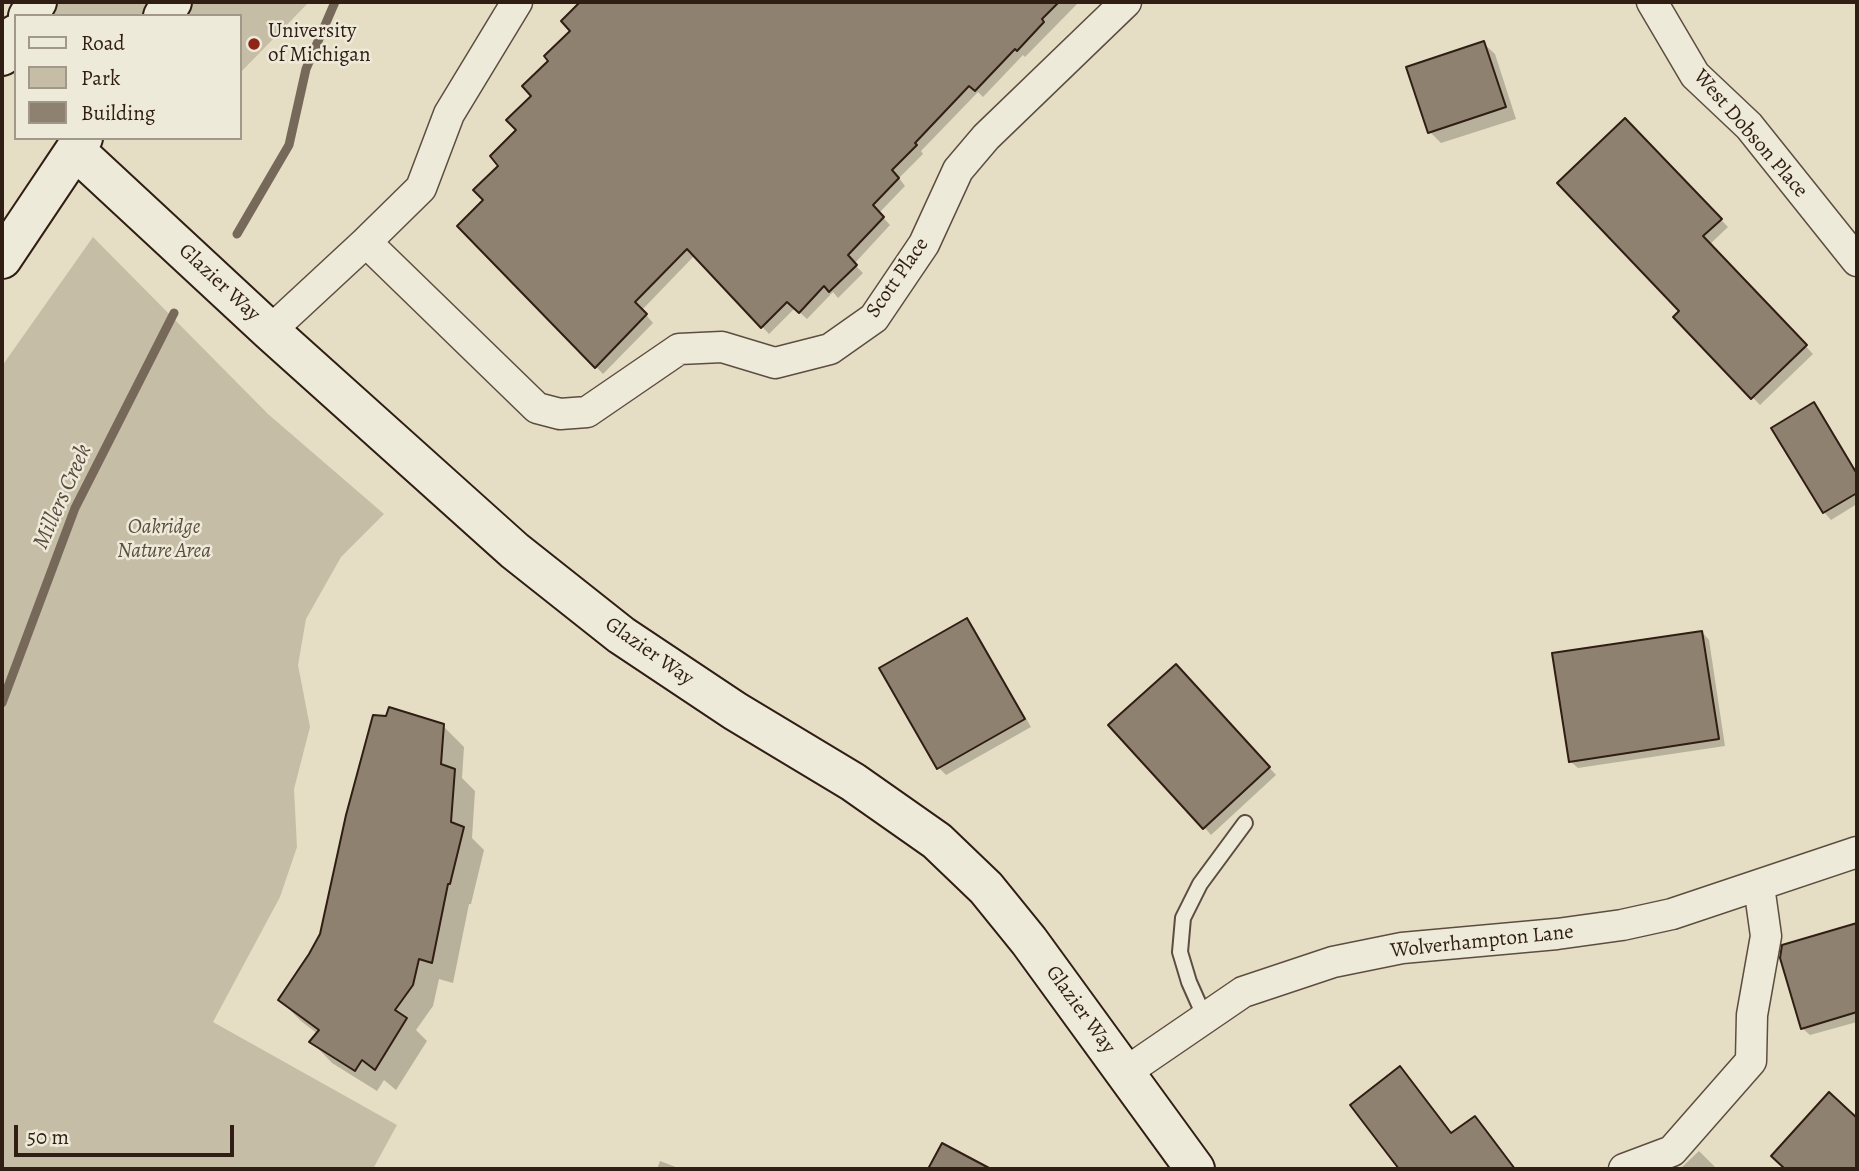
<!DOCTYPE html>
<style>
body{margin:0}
#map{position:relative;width:1859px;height:1171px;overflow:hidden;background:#e5dec4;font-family:Alegreya,serif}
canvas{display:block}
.frame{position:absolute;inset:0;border:4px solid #301d14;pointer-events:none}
.legend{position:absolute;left:14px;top:14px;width:228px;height:126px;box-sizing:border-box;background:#eeead9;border:2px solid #a2988a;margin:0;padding:9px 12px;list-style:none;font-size:21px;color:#301d14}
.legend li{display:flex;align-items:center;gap:14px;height:35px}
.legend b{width:35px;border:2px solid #a2988a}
.scale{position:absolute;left:14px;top:1125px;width:220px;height:32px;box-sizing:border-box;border:4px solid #301d14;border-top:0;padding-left:9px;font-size:21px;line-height:24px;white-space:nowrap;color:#301d14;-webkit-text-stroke:5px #eeead9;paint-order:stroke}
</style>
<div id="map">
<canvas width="1859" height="1171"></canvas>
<div class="frame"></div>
<ul class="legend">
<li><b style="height:9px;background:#eeead9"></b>Road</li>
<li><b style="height:19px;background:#c6bda6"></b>Park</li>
<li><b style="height:19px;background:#8e8170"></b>Building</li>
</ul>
<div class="scale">50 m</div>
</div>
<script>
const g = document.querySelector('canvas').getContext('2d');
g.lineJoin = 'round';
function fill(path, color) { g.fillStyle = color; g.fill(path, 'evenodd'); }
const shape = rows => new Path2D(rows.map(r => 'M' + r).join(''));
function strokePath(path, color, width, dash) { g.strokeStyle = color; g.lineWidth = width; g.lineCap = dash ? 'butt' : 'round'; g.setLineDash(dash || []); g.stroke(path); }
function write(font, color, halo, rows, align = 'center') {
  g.font = font + ' Alegreya,serif'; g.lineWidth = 5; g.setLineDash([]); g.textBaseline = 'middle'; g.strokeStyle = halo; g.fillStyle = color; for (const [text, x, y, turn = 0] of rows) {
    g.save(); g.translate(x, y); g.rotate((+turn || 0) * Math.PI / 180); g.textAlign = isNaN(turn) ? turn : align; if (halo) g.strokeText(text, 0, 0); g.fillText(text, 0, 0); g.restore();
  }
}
fill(shape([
 [32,2,309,2,240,73,240,16,48,16],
 [93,237,268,414,384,514,341,557,306,619,298,665,310,727,294,789,297,847,280,897,213,1022,397,1125,373,1169,2,1169,2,366]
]), '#c6bda6');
fill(shape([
 [583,2,1079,2,1025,57,1023,55,983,97,978,92,921,151,923,154,899,178,905,186,879,213,890,225,854,264,863,273,838,298,833,292,807,319,795,308,769,334,695,255,642,310,653,323,603,374,459,226,485,200,550,61,572,31,563,21],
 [1483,43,1495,54,1516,119,1441,143,1430,132],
 [1625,120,1728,227,1709,245,1813,354,1760,405,1675,317,1682,311],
 [1814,404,1821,412,1857,472,1857,504,1831,520,1824,512],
 [967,621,974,628,1031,727,946,775,938,767],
 [1702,632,1709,640,1725,746,1578,768,1570,761],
 [1183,673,1276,775,1211,835,1204,827],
 [443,726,464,747,462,778,475,791,472,838,484,850,471,904,469,904,453,983,439,979,433,1006,416,1030,427,1041,396,1090,384,1080,377,1091,332,1063,312,1042,318,1034,301,1021,280,1000,311,955],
 [1857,925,1857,1022,1810,1035,1802,1028,1784,947],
 [1400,1069,1411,1080,1453,1134,1475,1118,1486,1129,1516,1169,1401,1169,1352,1105],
 [1829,1094,1857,1120,1857,1169,1787,1169,1773,1156],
 [1699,1151,1717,1169,1680,1169],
 [660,1161,681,1169,657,1169]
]), '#0003');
strokePath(shape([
 [237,234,289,145,306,69,335,2],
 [2,703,75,508,174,313]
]), '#77695a', 9);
const building = shape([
 [580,2,1059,2,1042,19,1044,22,1017,51,1015,49,975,91,969,86,915,143,917,145,892,170,899,178,873,205,884,217,848,255,857,265,829,292,824,286,799,313,787,302,761,328,687,249,635,302,647,314,595,368,457,226,483,200,473,190,498,166,490,156,516,130,506,120,531,96,522,86,548,61,544,56,570,31,561,21,580,2],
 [1484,41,1506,107,1428,133,1406,67,1484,41],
 [1625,118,1722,219,1703,236,1807,345,1751,399,1673,317,1679,311,1557,183,1625,118],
 [1814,402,1857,474,1857,493,1823,513,1771,428,1814,402],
 [967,618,1025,719,937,769,879,668,967,618],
 [1702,631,1719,739,1569,762,1552,653,1702,631],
 [1176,664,1270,767,1203,829,1108,725,1176,664],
 [389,707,444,724,441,764,455,769,451,822,464,827,450,884,448,884,432,963,419,959,413,985,395,1010,407,1018,375,1070,362,1060,355,1071,309,1042,319,1030,278,1000,309,954,320,934,346,815,373,715,386,716,389,707],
 [1857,923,1857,1012,1801,1029,1780,958,1782,945,1857,923],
 [1400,1066,1451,1133,1475,1116,1515,1169,1399,1169,1350,1105,1400,1066],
 [1829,1092,1857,1118,1857,1169,1785,1169,1771,1156,1829,1092],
 [942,1143,991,1169,928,1169,942,1143]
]);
fill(building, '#8e8170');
strokePath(building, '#301d14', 2);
const lane = shape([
 [1205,1018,1189,982,1180,952,1183,918,1200,884,1245,823]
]);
const street = shape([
 [1652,2,1695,75,1749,126,1857,261],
 [366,242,537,408,560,414,587,412,679,349,722,347,775,363,830,349,874,318,924,244,958,170,986,137,1126,2],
 [270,331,366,242,421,188,449,114,517,2],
 [1126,1072,1243,992,1333,962,1402,948,1557,934,1622,925,1672,914,1857,852],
 [1624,1169,1672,1151,1751,1061,1752,1015,1766,936,1759,886]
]);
const secondary = shape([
 [28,16,37,2],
 [163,16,172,2],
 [2,56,16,34],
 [75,150,270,331,515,551,621,635,735,711,853,782,937,841,986,888,1029,941,1195,1169],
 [2,259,83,138]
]);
strokePath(lane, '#5d4d40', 18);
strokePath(street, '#5d4d40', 33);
strokePath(secondary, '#301d14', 42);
strokePath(lane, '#eeead9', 14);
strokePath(street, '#eeead9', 30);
strokePath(secondary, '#eeead9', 38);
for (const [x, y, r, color] of [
 [254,44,7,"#8f2418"]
]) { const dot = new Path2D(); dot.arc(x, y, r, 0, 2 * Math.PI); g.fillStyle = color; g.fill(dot); strokePath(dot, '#eeead9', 2.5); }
write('21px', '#301d14', '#eeead9', [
 ["University",268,32],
 ["of Michigan",268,56]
], 'left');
write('21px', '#301d14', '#eeead9', [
 ["West Dobson Place",1750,134,49],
 ["Scott Place",898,278,-55],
 ["Glazier Way",219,283,43],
 ["Glazier Way",649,652,35],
 ["Wolverhampton Lane",1482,942,-6],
 ["Glazier Way",1080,1010,54]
]);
write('italic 21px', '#5d4d40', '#eeead9', [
 ["Oakridge",164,528],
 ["Nature Area",164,552]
]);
write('italic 23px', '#5a493d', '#eeead9', [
 ["Millers Creek",63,497,-66]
]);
</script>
